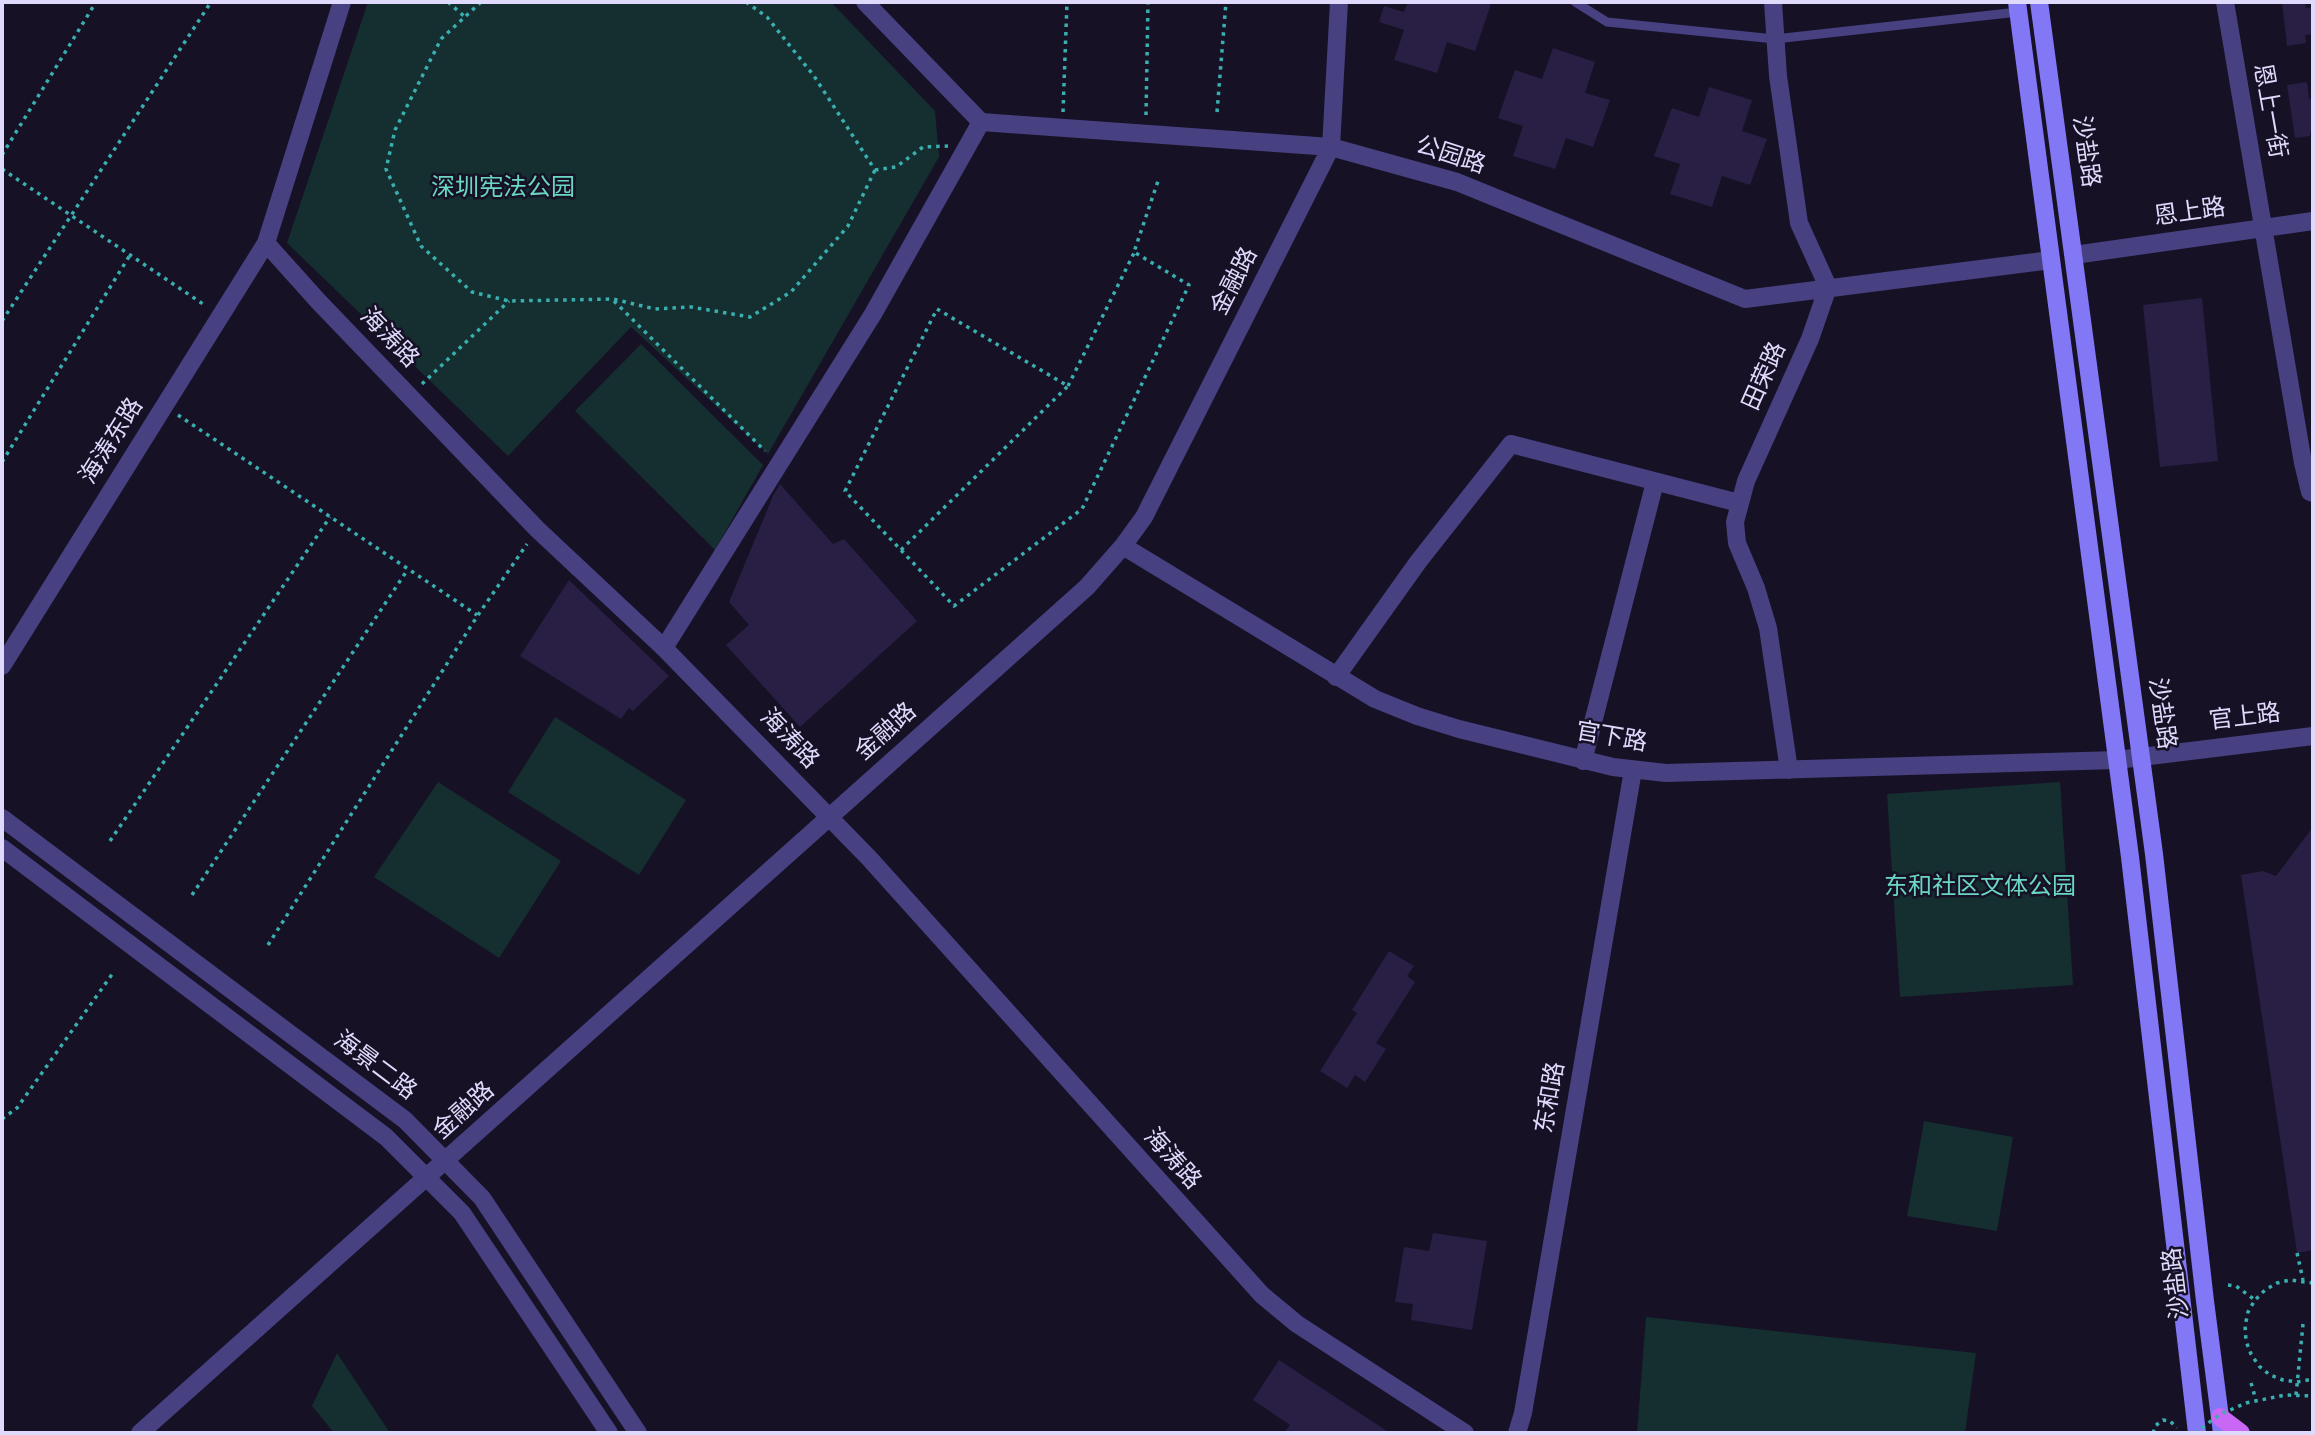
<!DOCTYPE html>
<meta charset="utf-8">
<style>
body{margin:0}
#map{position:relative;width:2315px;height:1435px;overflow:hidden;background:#161125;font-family:"Source Sans 3",sans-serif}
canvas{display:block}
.frame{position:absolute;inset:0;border:4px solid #dfd9fc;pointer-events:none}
</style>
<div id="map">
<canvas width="2315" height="1435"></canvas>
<div class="frame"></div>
</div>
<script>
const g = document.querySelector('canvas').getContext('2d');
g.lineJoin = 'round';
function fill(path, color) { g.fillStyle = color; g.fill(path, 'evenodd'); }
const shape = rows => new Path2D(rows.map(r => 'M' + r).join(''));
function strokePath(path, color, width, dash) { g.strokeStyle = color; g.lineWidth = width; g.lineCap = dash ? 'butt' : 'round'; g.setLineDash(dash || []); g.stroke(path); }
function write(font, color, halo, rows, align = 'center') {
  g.font = font + ' "Source Sans 3","Noto Sans SC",sans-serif'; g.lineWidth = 5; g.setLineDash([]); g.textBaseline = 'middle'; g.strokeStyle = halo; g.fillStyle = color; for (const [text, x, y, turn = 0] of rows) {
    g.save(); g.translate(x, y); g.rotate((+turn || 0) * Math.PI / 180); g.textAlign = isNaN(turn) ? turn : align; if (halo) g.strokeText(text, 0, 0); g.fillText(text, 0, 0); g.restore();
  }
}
fill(shape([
 [368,2,831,2,935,111,939,157,768,454,631,327,508,456,287,243],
 [641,344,763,465,715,550,575,411],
 [555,717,686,800,639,875,508,792],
 [438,782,561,861,499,958,374,877],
 [2060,782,2073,985,1900,997,1887,794],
 [1924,1121,2013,1137,1997,1231,1907,1216],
 [1646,1317,1976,1353,1965,1433,1637,1433],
 [337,1353,390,1433,334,1433,312,1406]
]), '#152e2f');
fill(shape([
 [1408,2,1483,2,1491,4,1475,51,1447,42,1437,73,1394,60,1404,30,1379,22,1384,6,1404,12],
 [2282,2,2305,2,2306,8,2313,7,2313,34,2305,35,2306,43,2287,46],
 [1553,48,1595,62,1585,93,1610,100,1593,147,1566,138,1555,169,1513,156,1523,126,1498,118,1515,70,1542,79],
 [2307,82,2309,99,2313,98,2313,132,2310,132,2310,136,2295,138,2287,85],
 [1709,87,1752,100,1742,131,1767,139,1750,185,1722,176,1712,207,1670,194,1680,164,1654,156,1672,108,1699,117],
 [2202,298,2218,461,2160,467,2143,305],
 [780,484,833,544,844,539,917,621,800,727,726,645,749,625,729,602,773,496],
 [569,580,669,676,633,711,629,708,621,719,520,656],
 [2313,827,2313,1250,2297,1253,2241,875,2263,871,2276,876],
 [1389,951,1414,966,1407,976,1415,982,1376,1043,1386,1049,1365,1082,1355,1075,1347,1088,1320,1071,1357,1013,1352,1010],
 [1433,1233,1487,1241,1472,1330,1411,1320,1413,1304,1395,1302,1404,1247,1429,1251],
 [1279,1360,1390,1433,1284,1433,1290,1425,1253,1400]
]), '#291f45');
strokePath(shape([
 [448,2,465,17],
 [481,2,441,39,395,130,386,169,421,246,472,292,509,301,613,299,655,309,691,307,750,317,791,292,848,226,875,170],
 [746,2,767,17,814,76,875,170],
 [1063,112,1067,2],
 [1217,112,1226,2],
 [1146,115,1148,2],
 [2,155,96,2],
 [2,169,206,306],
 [875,170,896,167,923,147,948,146],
 [614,301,765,451],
 [2,321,211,2],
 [422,384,509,301],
 [1068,386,1134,253],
 [178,415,477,615],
 [2,462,130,255],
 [901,550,1068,386,937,309,845,491,954,606,1082,509,1189,285,1134,252,1158,181],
 [110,841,330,517],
 [192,895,408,569],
 [268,945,478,615,527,544],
 [2,1119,17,1108,113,973],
 [2297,1253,2303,1280],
 [2313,1283,2290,1280,2277,1283,2265,1290,2255,1300,2248,1312,2245,1326,2246,1341,2251,1354,2259,1366,2270,1375,2283,1380,2297,1382,2313,1379],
 [2228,1285,2236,1286,2255,1300],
 [2251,1383,2256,1400],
 [2296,1395,2303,1324],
 [2153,1433,2155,1426,2163,1420,2170,1421,2177,1428]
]), '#39afb0', 3.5, [3.5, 5]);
strokePath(shape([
 [1575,2,1607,22,1775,39,2018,12]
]), '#474081', 9);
strokePath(shape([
 [865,2,981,122,1331,147,1457,182,1745,299,2051,260],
 [1773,2,1778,76,1799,223,1828,287,1810,339,1746,481,1735,522,1737,543,1756,588,1768,628,1789,770],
 [2225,2,2303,463,2310,492,2313,493],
 [2074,255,2313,221],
 [1123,546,1375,699,1417,716,1459,729,1613,767,1666,773,2117,760,2313,736],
 [664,648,873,314,981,122],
 [1336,677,1418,562,1511,444,1739,503],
 [1583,761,1655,482],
 [140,1433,1087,587,1123,546,1144,517,1331,147,1339,2],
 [1517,1433,1523,1413,1633,770]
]), '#474081', 18);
strokePath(shape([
 [342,2,266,243,318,301,537,529,664,648,869,858,1262,1295,1297,1324,1465,1433],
 [2,666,266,243],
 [2,818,405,1120,482,1198,638,1433],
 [2,848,386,1137,462,1213,609,1433]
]), '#474081', 18);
strokePath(shape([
 [2017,2,2130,857,2197,1433],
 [2039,2,2154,854,2205,1301,2222,1433]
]), '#8277f5', 18);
strokePath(shape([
 [2220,1417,2241,1433]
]), '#c968f4', 18);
strokePath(shape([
 [2195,1433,2219,1415,2246,1403,2285,1395,2313,1396]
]), '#39afb0', 3.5, [3.5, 5]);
write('24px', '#dfd9fc', '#161125', [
 ["恩上一街",2268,111,80],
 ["沙盐路",2084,152,82],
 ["公园路",1450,157,18],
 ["恩上路",2190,214,-8],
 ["金融路",1236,282,-63],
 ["海涛路",388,339,46],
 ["田荣路",1766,377,-66],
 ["海涛东路",113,442,-58],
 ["沙盐路",2160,714,82],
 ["官上路",2245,719,-7],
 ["金融路",887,733,-42],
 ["官下路",1611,739,10],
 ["海涛路",788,740,46],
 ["海景二路",374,1067,37],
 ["东和路",1552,1098,-80],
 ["金融路",465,1112,-42],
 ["海涛路",1171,1160,48],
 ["沙盐路",2178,1283,-97]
]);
write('24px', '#69d7c3', '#161125', [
 ["深圳宪法公园",503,190],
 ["东和社区文体公园",1980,889]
]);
</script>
